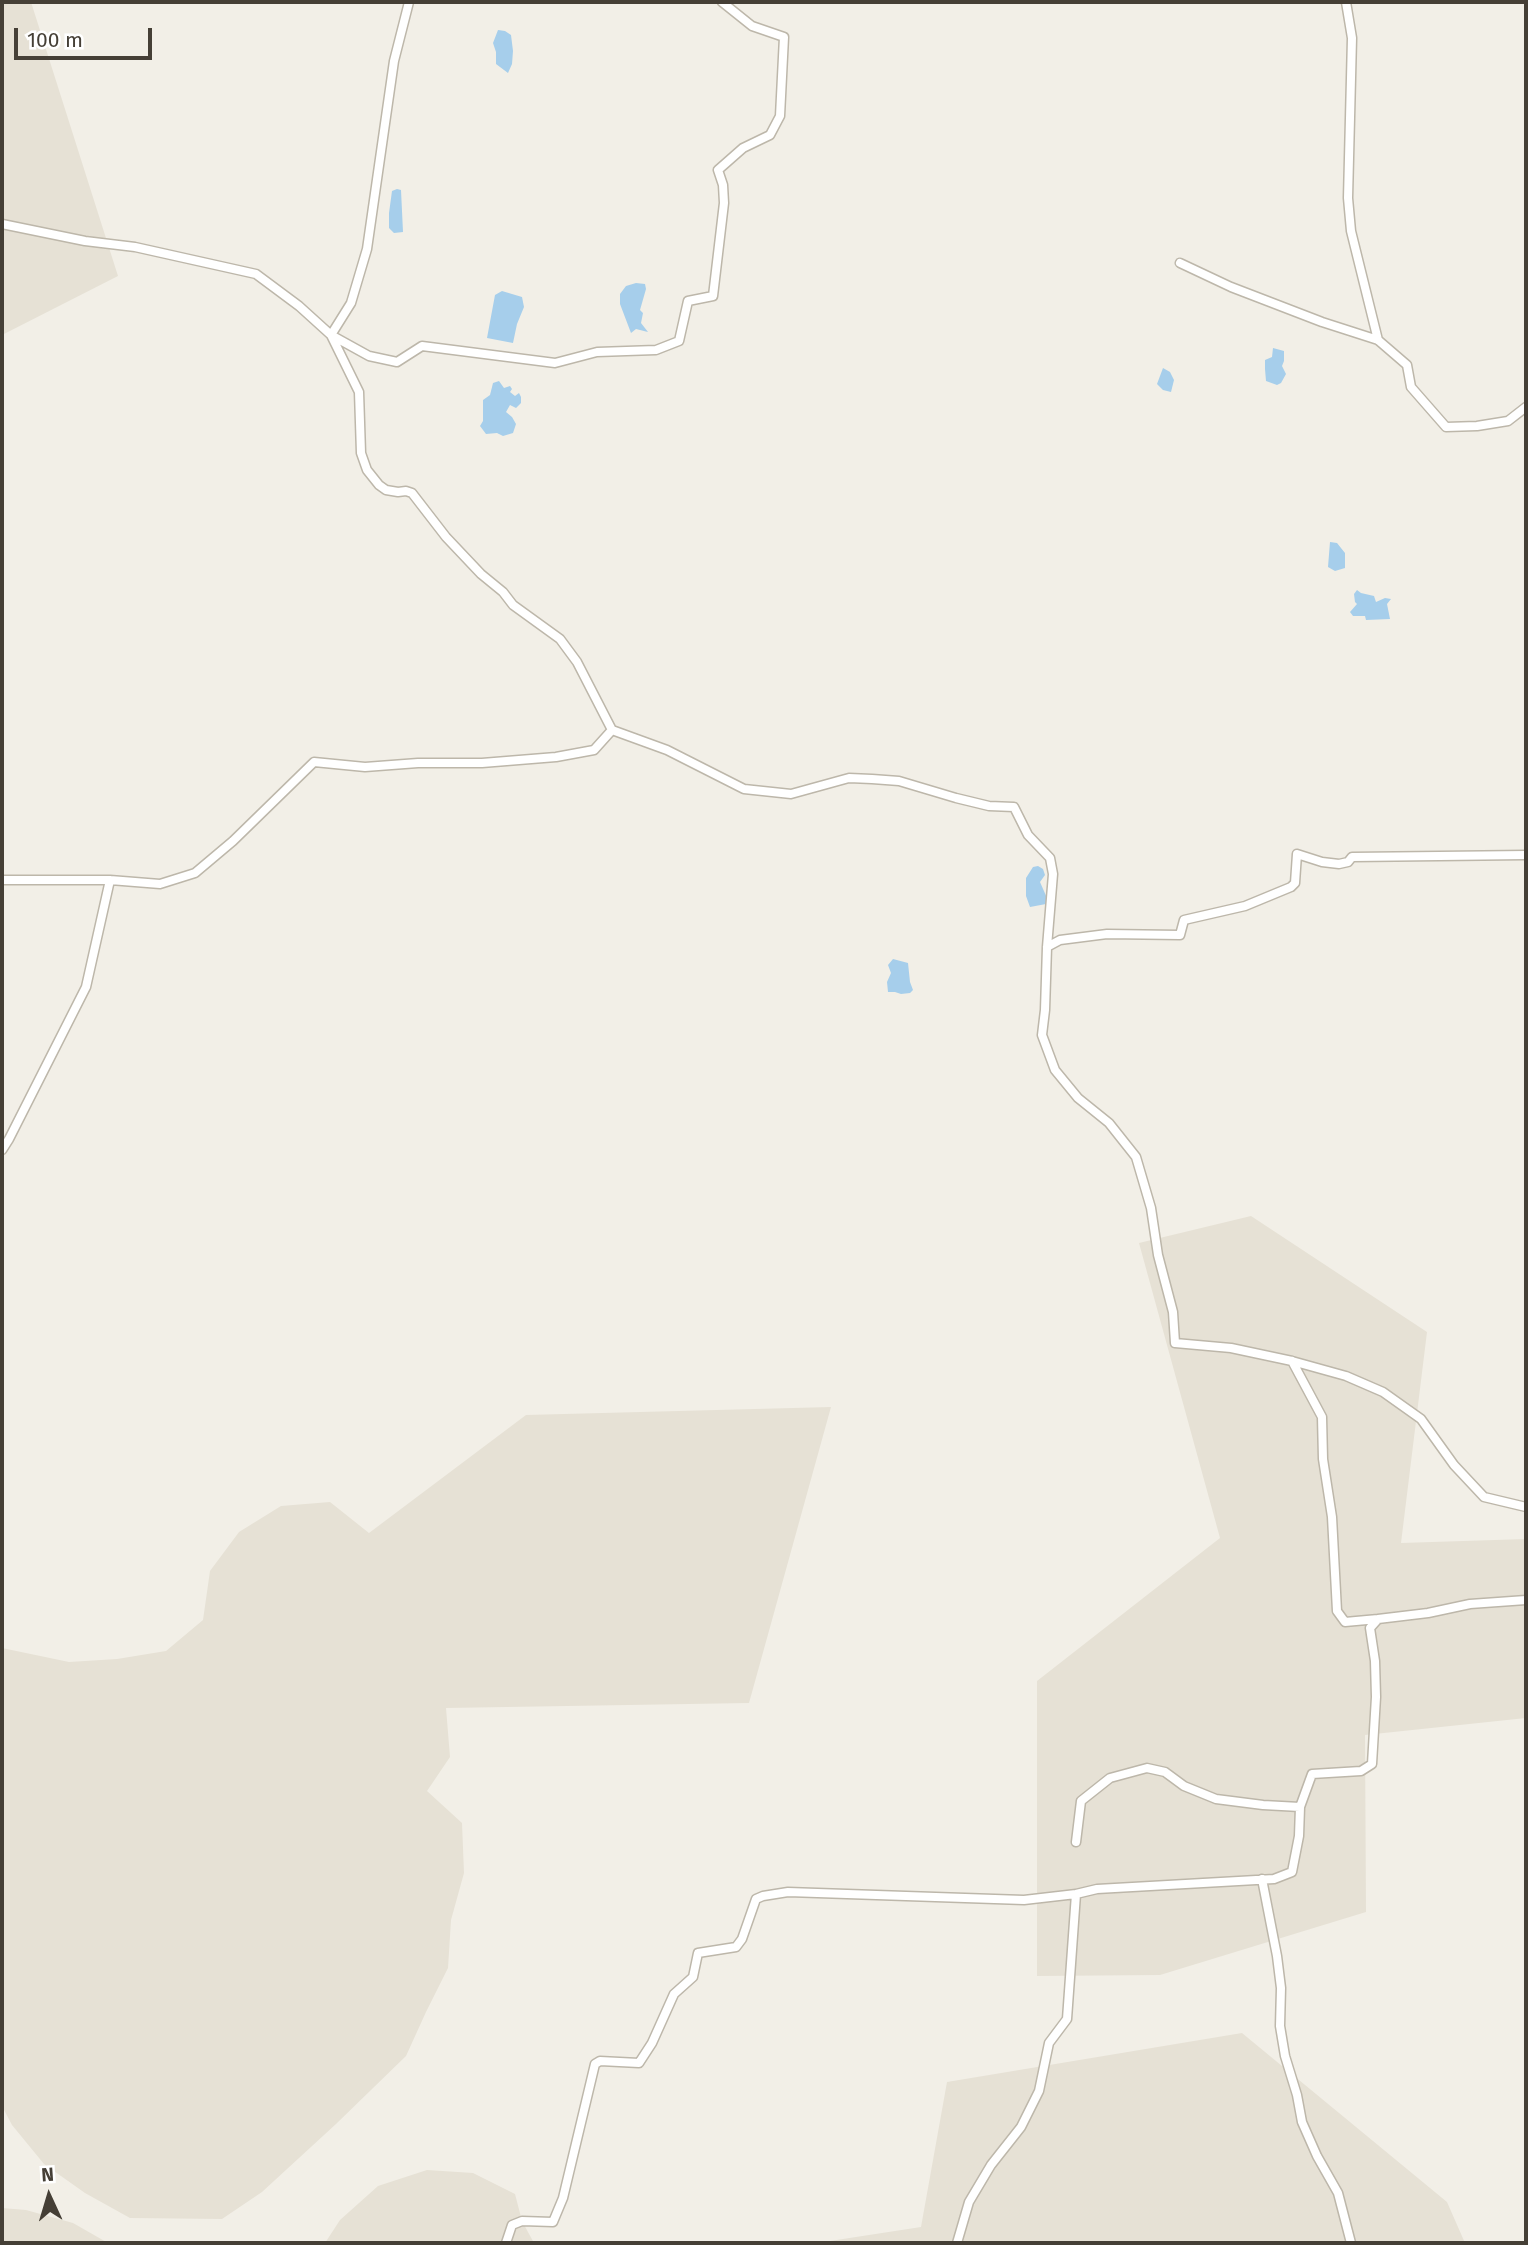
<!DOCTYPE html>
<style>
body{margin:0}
#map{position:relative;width:1528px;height:2245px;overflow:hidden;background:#f2efe7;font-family:"Fira Sans",sans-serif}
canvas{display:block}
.frame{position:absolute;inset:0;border:4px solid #453f36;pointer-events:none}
.north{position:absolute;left:14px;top:2161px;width:70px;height:70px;-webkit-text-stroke:5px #fff;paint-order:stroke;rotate:356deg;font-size:19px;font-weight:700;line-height:28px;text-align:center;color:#453f36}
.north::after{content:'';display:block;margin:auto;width:24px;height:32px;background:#453f36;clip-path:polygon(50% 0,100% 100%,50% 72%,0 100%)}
.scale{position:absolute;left:14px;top:28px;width:138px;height:32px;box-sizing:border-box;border:4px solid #453f36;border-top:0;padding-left:9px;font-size:21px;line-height:24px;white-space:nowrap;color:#453f36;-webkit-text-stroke:5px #fff;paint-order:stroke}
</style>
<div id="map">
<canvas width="1528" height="2245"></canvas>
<div class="frame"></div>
<div class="north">N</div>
<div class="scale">100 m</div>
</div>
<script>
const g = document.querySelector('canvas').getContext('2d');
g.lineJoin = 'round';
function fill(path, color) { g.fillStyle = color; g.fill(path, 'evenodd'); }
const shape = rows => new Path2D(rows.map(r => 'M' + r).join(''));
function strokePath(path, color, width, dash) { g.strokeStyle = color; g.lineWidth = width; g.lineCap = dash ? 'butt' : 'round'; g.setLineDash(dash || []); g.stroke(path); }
fill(shape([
 [2,2,31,2,118,276,2,335],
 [1251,1216,1427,1332,1401,1543,1526,1539,1526,1718,1365,1735,1366,1912,1160,1975,1037,1976,1037,1681,1220,1538,1139,1243],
 [831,1407,749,1703,446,1708,450,1757,427,1791,462,1823,464,1873,451,1920,448,1968,426,2012,406,2056,336,2124,262,2192,222,2219,130,2218,85,2193,44,2164,12,2125,2,2106,2,1648,69,1662,117,1659,166,1651,203,1620,210,1571,239,1532,281,1506,330,1502,369,1533,526,1415],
 [1242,2033,1447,2202,1465,2243,817,2243,921,2227,947,2082],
 [427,2170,473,2173,515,2194,522,2221,534,2243,325,2243,340,2220,378,2186],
 [2,2208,26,2210,73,2223,108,2243,2,2243]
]), '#e6e1d5');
fill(shape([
 [498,30,505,31,511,35,513,51,512,64,508,73,496,64,496,52,493,43],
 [397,189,401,190,403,232,394,233,389,228,389,213,392,191],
 [636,283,645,284,646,289,640,310,643,313,641,323,648,332,636,329,631,333,620,304,620,294,626,286],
 [502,291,522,297,524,307,517,324,513,343,487,338,495,295],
 [1273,348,1284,351,1284,361,1282,366,1286,374,1281,383,1277,385,1266,381,1265,369,1265,360,1272,357],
 [1163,368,1170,372,1174,380,1171,392,1163,390,1157,384],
 [499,381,504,388,510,386,512,389,510,392,515,396,519,393,521,397,521,403,516,408,510,405,506,412,512,417,516,424,513,433,503,436,497,433,486,434,480,426,483,421,483,400,490,395,493,383],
 [1330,542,1337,543,1345,553,1345,568,1335,571,1328,567],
 [1357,590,1361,593,1374,596,1376,602,1385,598,1391,599,1387,604,1390,619,1366,620,1365,616,1353,616,1350,612,1357,604,1355,602,1354,594],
 [1038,866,1043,869,1045,875,1040,882,1047,898,1046,904,1030,907,1026,896,1026,878,1033,867],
 [893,959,908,963,910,982,913,990,910,993,901,994,895,992,888,992,887,982,891,973,888,965]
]), '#a6ceeb');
const minor = shape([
 [409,2,394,61,367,249,351,303,331,335,359,392,361,453,367,470,379,485,386,490,398,492,406,491,412,493,446,537,481,574,503,592,513,605,560,639,577,662,612,730,667,750,744,789,791,794,849,778,872,779,899,781,956,798,989,806,1014,807,1028,835,1050,858,1053,874,1047,947,1045,1010,1042,1035,1055,1070,1078,1098,1109,1123,1136,1157,1151,1208,1158,1255,1173,1312,1175,1343,1231,1348,1292,1361,1346,1376,1383,1392,1421,1419,1454,1465,1484,1497,1526,1507],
 [1346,2,1352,38,1348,198,1351,231,1378,340],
 [2,224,85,241,135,247,256,274,299,306,331,335,369,356,397,362,422,346,555,363,597,352,656,350,679,341,688,301,713,296,724,203,723,185,718,170,743,148,770,135,780,116,784,37,752,26,722,2],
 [1180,263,1231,287,1322,322,1378,340,1407,365,1411,387,1446,427,1477,426,1508,421,1526,407],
 [2,880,110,880,160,884,195,873,233,841,314,762,365,767,418,763,482,763,556,757,594,750,612,730],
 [1047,947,1060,940,1107,934,1180,935,1184,920,1245,906,1291,887,1295,883,1297,854,1322,862,1339,864,1348,862,1352,857,1526,855],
 [2,1150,9,1139,86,987,110,880],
 [1292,1361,1322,1417,1323,1459,1332,1517,1337,1611,1345,1622,1378,1619],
 [1076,1842,1081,1801,1110,1778,1147,1768,1165,1772,1184,1786,1216,1799,1263,1805,1300,1807],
 [1262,1879,1277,1956,1281,1988,1280,2026,1285,2056,1297,2095,1302,2122,1317,2156,1338,2193,1351,2243],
 [506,2243,512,2225,522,2221,553,2222,563,2198,595,2064,600,2061,639,2063,652,2043,674,1994,693,1977,698,1953,736,1947,742,1939,756,1899,763,1896,788,1892,1024,1900,1076,1894,1097,1889,1274,1879,1292,1872,1299,1836,1300,1807,1312,1774,1361,1771,1372,1764,1376,1697,1375,1661,1370,1628,1378,1619,1428,1613,1470,1604,1526,1600],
 [957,2243,969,2202,991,2165,1021,2127,1039,2091,1049,2043,1067,2019,1076,1894]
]);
strokePath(minor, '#bdb7aa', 11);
strokePath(minor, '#fff', 8);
</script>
